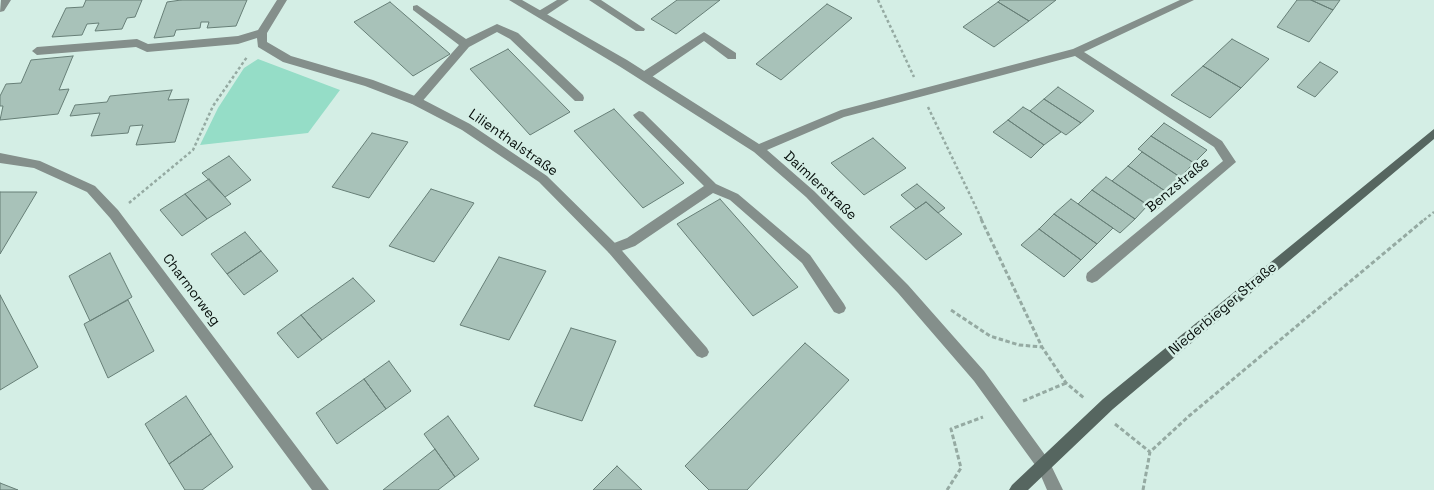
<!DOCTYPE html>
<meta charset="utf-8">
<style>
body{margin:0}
canvas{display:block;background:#d4eee5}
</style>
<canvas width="1434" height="490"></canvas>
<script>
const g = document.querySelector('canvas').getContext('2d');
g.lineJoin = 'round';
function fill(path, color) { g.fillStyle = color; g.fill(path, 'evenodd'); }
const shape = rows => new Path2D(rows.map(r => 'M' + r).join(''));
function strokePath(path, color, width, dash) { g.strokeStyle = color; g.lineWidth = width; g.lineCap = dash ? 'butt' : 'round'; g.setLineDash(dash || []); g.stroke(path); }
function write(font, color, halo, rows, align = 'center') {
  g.font = font + ' "Space Grotesk",sans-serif'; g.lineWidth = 5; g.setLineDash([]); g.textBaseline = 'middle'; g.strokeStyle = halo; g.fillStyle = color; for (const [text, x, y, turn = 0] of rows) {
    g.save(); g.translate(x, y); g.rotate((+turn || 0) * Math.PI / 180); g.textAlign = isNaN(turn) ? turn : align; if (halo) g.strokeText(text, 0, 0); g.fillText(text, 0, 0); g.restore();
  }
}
fill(shape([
 [258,59,340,90,308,133,200,145,218,108,244,68]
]), '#95ddc7');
const building = shape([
 [86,0,142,0,135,17,127,18,122,29,95,31,99,23,87,24,82,35,52,37,66,8,83,7,86,0],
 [181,0,247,0,236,26,207,28,209,22,201,22,200,28,176,30,174,36,154,38,167,2,181,0],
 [677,0,720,0,676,34,651,19,677,0],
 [1000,0,1056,0,1029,21,998,2,1000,0],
 [1297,0,1311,0,1333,10,1309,42,1277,27,1297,0],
 [1311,0,1340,0,1333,10,1311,0],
 [390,2,450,54,413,76,354,22,390,2],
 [998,2,1029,21,994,47,963,27,998,2],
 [827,4,852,18,781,80,756,64,827,4],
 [1232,39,1269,59,1241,88,1203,66,1232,39],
 [508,49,570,112,530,135,470,69,508,49],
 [73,56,59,90,69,89,58,114,0,120,3,106,0,106,0,96,6,84,21,83,31,60,73,56],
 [1320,62,1338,72,1315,97,1297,87,1320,62],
 [1203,66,1241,88,1210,118,1171,95,1203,66],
 [1058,87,1094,111,1081,123,1044,99,1058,87],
 [172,90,168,100,189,99,175,142,136,145,143,125,130,126,128,133,91,136,100,113,70,116,75,105,107,102,110,96,172,90],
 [1044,99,1081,123,1066,135,1030,111,1044,99],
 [1023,107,1030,111,1061,132,1044,145,1008,120,1023,107],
 [614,109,684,183,643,208,574,131,614,109],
 [1008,120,1044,145,1031,158,993,132,1008,120],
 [1164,123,1207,150,1194,163,1151,136,1164,123],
 [372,133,408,142,369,198,332,187,372,133],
 [1151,136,1194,163,1180,177,1138,149,1151,136],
 [873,138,906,168,864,195,831,163,873,138],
 [1142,152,1180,177,1186,180,1171,195,1128,166,1142,152],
 [229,156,251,180,225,197,202,173,229,156],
 [1128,166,1171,195,1156,211,1112,181,1128,166],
 [1106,177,1148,205,1135,219,1092,190,1106,177],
 [209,179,231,204,207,219,185,194,209,179],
 [917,184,945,208,938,213,926,202,916,209,901,195,917,184],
 [431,189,474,203,434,262,389,246,431,189],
 [1092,190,1135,219,1120,233,1078,204,1092,190],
 [0,192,37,192,0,254,0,192],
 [185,194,207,219,182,236,160,210,185,194],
 [720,199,798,287,753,316,677,224,720,199],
 [1071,199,1113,228,1097,244,1054,214,1071,199],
 [926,202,962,234,926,260,890,227,926,202],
 [1054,214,1097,244,1081,260,1039,229,1054,214],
 [1039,229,1081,260,1064,277,1021,245,1039,229],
 [245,232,261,251,227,274,211,254,245,232],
 [261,251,278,271,244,295,227,274,261,251],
 [110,253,132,297,90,321,69,276,110,253],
 [499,257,546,271,509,340,460,325,499,257],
 [353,278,375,301,322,340,301,315,353,278],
 [0,295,38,367,0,390,0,295],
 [128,300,154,351,108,378,84,324,128,300],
 [301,315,322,340,298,358,277,333,301,315],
 [571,328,616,341,582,421,534,406,571,328],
 [805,343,849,380,747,490,709,490,685,466,805,343],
 [389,361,411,391,386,409,364,379,389,361],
 [364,379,386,409,337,444,316,413,364,379],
 [186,396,211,434,169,464,145,424,186,396],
 [448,416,479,459,455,477,424,434,448,416],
 [211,434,233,467,202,490,185,490,169,464,211,434],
 [435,449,455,477,438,490,383,490,435,449],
 [617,466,642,490,593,490,617,466],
 [0,483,18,490,0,490,0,483]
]);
fill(building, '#a8c2b9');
strokePath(building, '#677f77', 1);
strokePath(shape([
 [878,0,914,77],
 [928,107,982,220],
 [129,203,193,150,213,106,247,57],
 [1424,220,1434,212]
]), '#95aaa2', 2.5, [3, 2.5]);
strokePath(shape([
 [981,219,1042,347,1066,383,1084,398],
 [951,310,990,336,1019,345,1042,347],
 [1023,401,1066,383],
 [1115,424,1150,452],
 [947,490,961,468,951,429,983,417],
 [1143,490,1150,452,1189,416,1425,219]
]), '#95aaa2', 3, [4.5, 2.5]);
fill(shape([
 [557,0,569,0,545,16,537,16,537,12,557,0],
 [589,0,601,0,645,29,644,31,636,31,589,0],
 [417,5,466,39,497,24,518,33,583,95,584,98,583,101,575,101,510,39,497,32,469,47,420,104,412,104,410,101,412,98,459,45,413,10,413,6,417,5],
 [704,32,736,53,736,59,728,59,704,41,649,79,641,79,640,76,641,73,704,32],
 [639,111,643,112,716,184,738,194,810,255,844,304,846,308,844,312,839,314,834,312,802,263,730,200,713,193,635,246,613,254,609,253,607,249,609,245,627,238,704,186,635,118,633,115,639,111]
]), '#848f8b');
fill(shape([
 [1,0,11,0,4,11,0,12,1,0],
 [277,0,287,0,267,33,267,42,291,56,373,80,420,98,470,124,547,176,617,245,707,348,709,352,707,356,702,358,697,356,609,253,539,182,462,130,412,104,365,86,283,62,258,47,257,38,238,44,147,52,136,47,37,55,32,51,37,47,137,39,148,44,238,36,258,30,277,0],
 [509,0,522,0,627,60,759,144,841,110,1073,49,1180,0,1194,0,1084,52,1222,141,1236,162,1097,281,1092,283,1087,281,1086,277,1087,273,1223,161,1214,147,1075,56,844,117,767,150,814,191,908,285,984,371,1048,459,1063,490,1047,490,1038,469,974,381,898,293,806,197,754,152,619,66,509,0],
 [0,153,40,161,95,186,118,210,329,490,312,490,110,218,87,192,34,168,0,163,0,153]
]), '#848f8b');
fill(shape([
 [1434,129,1434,139,1113,409,1028,490,1009,490,1012,485,1103,399,1434,129]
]), '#566660');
write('14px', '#060e0b', '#d4eee5', [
 ["Lilienthalstraße",513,143,35],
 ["Benzstraße",1178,185,-40],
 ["Daimlerstraße",820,186,43],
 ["Charmorweg",191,290,53],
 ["Niederbieger Straße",1223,309,-40]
]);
</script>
